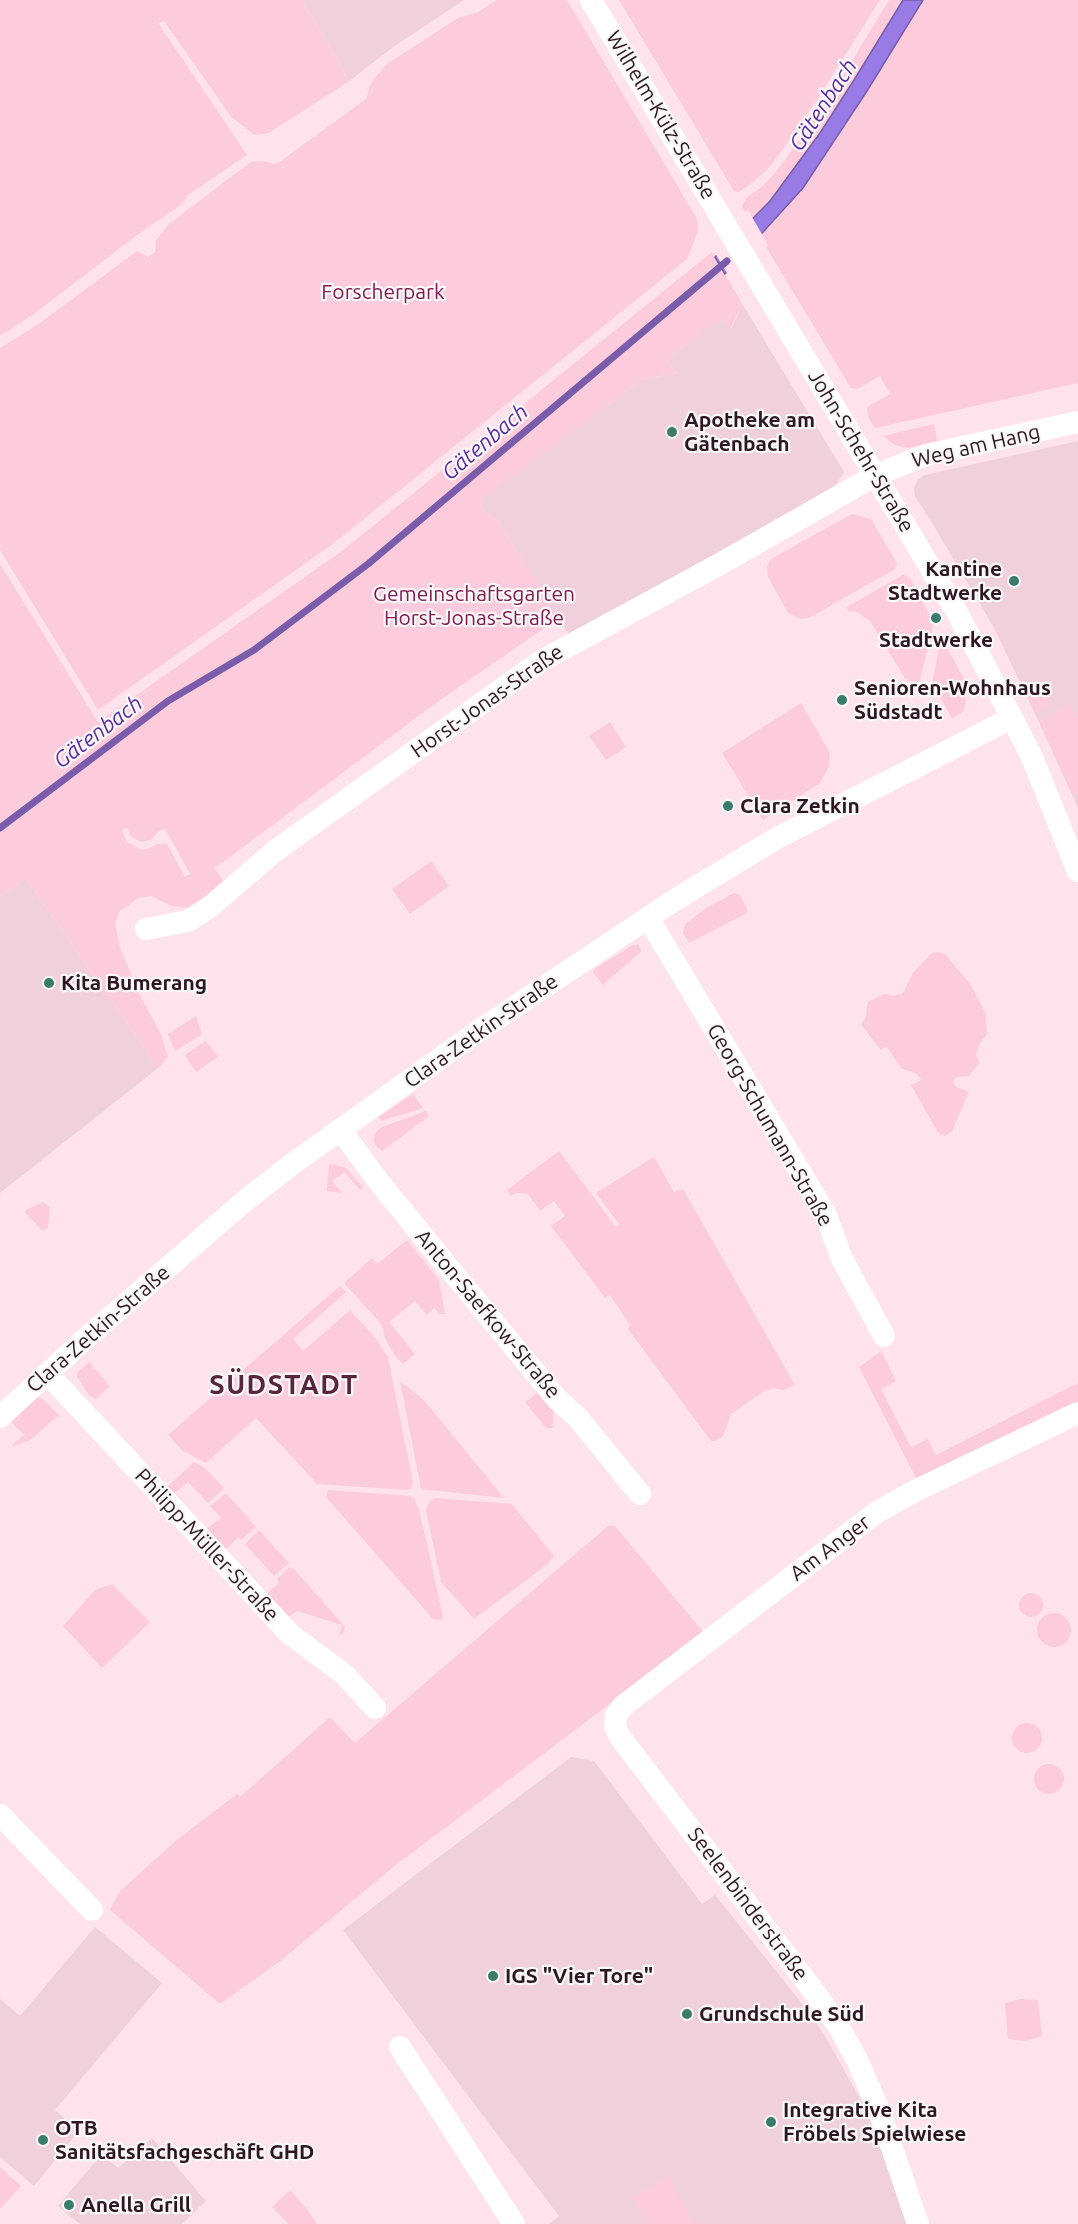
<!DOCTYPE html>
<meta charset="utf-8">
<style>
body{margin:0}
canvas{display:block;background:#fee2ec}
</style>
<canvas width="1078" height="2224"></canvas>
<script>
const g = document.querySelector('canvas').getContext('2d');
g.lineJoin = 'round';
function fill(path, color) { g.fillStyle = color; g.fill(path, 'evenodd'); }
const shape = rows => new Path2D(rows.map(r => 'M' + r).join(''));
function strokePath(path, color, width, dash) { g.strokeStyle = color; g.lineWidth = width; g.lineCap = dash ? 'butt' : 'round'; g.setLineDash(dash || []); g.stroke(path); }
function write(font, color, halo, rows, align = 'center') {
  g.font = font + ' Ubuntu,sans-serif'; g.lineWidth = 4.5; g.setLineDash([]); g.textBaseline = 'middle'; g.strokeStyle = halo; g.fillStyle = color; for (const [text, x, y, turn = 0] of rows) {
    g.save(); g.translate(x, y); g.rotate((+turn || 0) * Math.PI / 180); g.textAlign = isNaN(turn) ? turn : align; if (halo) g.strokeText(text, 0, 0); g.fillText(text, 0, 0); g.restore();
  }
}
fill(shape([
 [302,0,464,0,396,45,348,82,340,63],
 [743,305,844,472,834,488,569,635,499,522,484,510,480,500,643,379,677,373,667,360,722,317,731,328],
 [1078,441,1078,808,1039,722,993,626,934,526,915,496,914,487,918,480,925,475],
 [26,879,158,1068,0,1193,0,897],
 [571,1757,594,1761,702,1904,715,1895,812,2016,828,2041,865,2108,893,2178,908,2224,549,2224,559,2216,343,1930],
 [95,1927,162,1983,55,2110,79,2131,34,2186,0,2157,0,1999,20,2016],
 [152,2138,206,2201,182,2224,80,2224,58,2206,95,2162,104,2156,118,2168]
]), '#efd0db');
fill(shape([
 [0,0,302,0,340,63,348,82,269,133,255,135,232,118,164,21,158,23,247,155,188,195,182,204,133,238,34,314,0,336],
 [497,0,567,0,696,217,698,224,697,234,687,259,334,543,98,710,0,550,0,348,40,323,137,251,148,257,155,252,156,240,169,224,239,171,251,162,261,161,277,164,367,98,369,87,376,76,387,64,458,18,478,12],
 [619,0,880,0,818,98,781,152,767,170,752,183,739,192,734,191],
 [889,0,903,0,854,81,820,133,770,201,753,219,748,210,745,212,742,206,747,197,763,186,783,163,846,71],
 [923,0,1078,0,1078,383,875,428,868,417,867,407,890,394,880,376,857,389,851,388,766,247,768,245,761,233,803,188,867,91],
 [712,252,743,305,730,328,722,318,667,360,677,373,643,379,481,500,484,510,499,522,559,618,440,700,215,868,224,882,208,896,189,908,172,906,151,896,138,898,119,912,115,924,120,947,137,990,161,1034,168,1057,158,1068,26,879,0,897,0,564,98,722,342,551],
 [127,828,131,837,141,842,151,840,158,832,164,829,166,830,190,874,185,877,167,844,158,844,150,848,142,850,127,842,122,830],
 [934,424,938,444,906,448,895,445,883,436],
 [852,514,871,519,897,563,895,569,809,618,800,619,788,613,768,577,767,567,771,559],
 [903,575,909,577,934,623,920,680,915,683,906,680,870,621,857,612,848,611,847,607],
 [941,637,968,686,964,711,952,718,932,683],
 [1038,677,1049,699,1049,706,1036,714,1026,693],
 [801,703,830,753,829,767,820,783,763,820,722,753],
 [1070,703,1078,720,1078,795,1071,792,1039,722],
 [610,722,626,747,606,760,589,736],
 [431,861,449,886,410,914,392,889],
 [734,893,740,895,747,909,747,913,689,943,683,933,685,924,708,907],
 [633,945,639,945,641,952,603,985,593,972,596,968],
 [939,952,946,955,970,984,985,1012,987,1034,979,1045,976,1054,979,1063,969,1076,956,1077,953,1081,956,1087,969,1092,952,1131,945,1136,939,1134,911,1085,921,1080,917,1074,901,1068,887,1047,880,1049,861,1024,865,1019,868,1002,884,994,894,996,903,993,913,973,932,953],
 [196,1016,202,1034,177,1050,174,1049,168,1034],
 [206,1041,218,1057,196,1072,185,1055],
 [413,1094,423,1108,381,1121,379,1117],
 [426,1111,429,1116,382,1151,375,1145,374,1139,375,1133,382,1127],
 [559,1151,616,1227,619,1224,596,1193,654,1157,674,1192,683,1189,795,1385,783,1390,774,1388,766,1390,731,1414,723,1436,716,1441,711,1441,628,1329,630,1325,610,1295,605,1298,551,1226,565,1216,554,1201,540,1211,528,1194,516,1193,511,1196,507,1190],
 [332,1164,346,1168,363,1187,360,1190,344,1172,332,1181,342,1193,327,1191,329,1165],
 [43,1202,50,1207,48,1228,43,1231,25,1213,26,1210],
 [407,1240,439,1280,445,1314,440,1314,434,1308,427,1315,415,1301,389,1322,415,1354,403,1364,395,1356,385,1338,382,1325,344,1283,372,1258,377,1264],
 [340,1286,346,1292,293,1339,303,1351,350,1310,373,1335,388,1357,413,1483,412,1488,407,1490,317,1484,256,1418,206,1463,183,1451,168,1435],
 [881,1351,896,1381,881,1389,911,1447,928,1439,936,1455,1078,1383,1078,1403,919,1484,859,1367],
 [89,1362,110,1386,96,1399,89,1395,77,1377,78,1372],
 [400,1381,424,1400,504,1498,421,1489],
 [541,1390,553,1404,553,1428,546,1428,525,1402],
 [40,1397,59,1415,29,1441,10,1447,24,1435,11,1422,36,1398],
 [194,1462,205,1468,224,1488,208,1503,188,1482,171,1496,165,1489],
 [328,1490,410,1496,414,1498,419,1510,430,1557,443,1617,442,1620,433,1619,326,1497],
 [226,1493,256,1527,241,1540,238,1537,223,1553,203,1531,221,1518,210,1506],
 [434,1498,512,1504,554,1556,548,1564,474,1619,441,1582,426,1511,427,1505],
 [608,1526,615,1526,704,1633,397,1864,279,1962,220,2004,110,1910,120,1891,179,1838,237,1794,240,1797,330,1717,355,1743],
 [259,1530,289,1563,274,1576,245,1544],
 [288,1568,293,1568,345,1627,342,1635,339,1634,342,1625,297,1611,289,1617,263,1597,279,1583,277,1579],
 [112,1584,150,1622,102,1668,63,1626,95,1590],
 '1019 1605a12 12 0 1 1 24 0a12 12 0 1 1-24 0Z',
 '1037 1630a17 17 0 1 1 34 0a17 17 0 1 1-34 0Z',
 '1012 1738a15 15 0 1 1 30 0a15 15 0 1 1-30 0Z',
 '1034 1779a15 15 0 1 1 30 0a15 15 0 1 1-30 0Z',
 [1020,1999,1038,2000,1042,2036,1025,2041,1008,2039,1005,2003],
 [0,2167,21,2186,0,2209],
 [668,2177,696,2224,648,2224,633,2197],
 [290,2190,306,2208,317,2224,289,2224,272,2207]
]), '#fcccdd');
const water = shape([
 [903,0,923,0,867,91,803,188,725,274,715,257,770,201,820,133,854,80,903,0]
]);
fill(water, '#997be5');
strokePath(water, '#795daa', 1.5);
fill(shape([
 [752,217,763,236,728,275,715,253]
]), '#fee2ec');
strokePath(shape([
 [0,828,168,701,254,650,368,564,727,261]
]), '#795daa', 7);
strokePath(shape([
 [591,0,958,614,1031,755,1078,871],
 [648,918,826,1215,842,1259,884,1336],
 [146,929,188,921,211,906,275,851,541,661,720,564,876,475,926,455,1078,422],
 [340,1129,379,1182,439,1256,557,1399,578,1418,640,1494],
 [47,1373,290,1634,345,1675,375,1708],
 [0,1417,85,1339,246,1200,295,1162,477,1032,673,901,777,838,1012,718],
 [0,1815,92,1910],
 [400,2047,514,2224],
 [918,2224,879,2110,857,2060,839,2027,818,1997,620,1737,615,1726,616,1716,623,1706,877,1512,917,1490,1078,1413]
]), '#fff', 22);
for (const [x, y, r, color] of [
 [672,432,6,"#3a7b6b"],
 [1014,581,6,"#3a7b6b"],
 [936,618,6,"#3a7b6b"],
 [842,700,6,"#3a7b6b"],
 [728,806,6,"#3a7b6b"],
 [49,983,6,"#3a7b6b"],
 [493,1976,6,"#3a7b6b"],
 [687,2014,6,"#3a7b6b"],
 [771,2122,6,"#3a7b6b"],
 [43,2140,6,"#3a7b6b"],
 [69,2205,6,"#3a7b6b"]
]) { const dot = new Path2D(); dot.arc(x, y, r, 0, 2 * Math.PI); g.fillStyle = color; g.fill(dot); strokePath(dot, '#f8f8f8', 2); }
write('21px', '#2d161f', '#f8f8f8', [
 ["Wilhelm-Külz-Straße",661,115,59],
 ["Weg am Hang",976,446,-13],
 ["John-Schehr-Straße",861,451,59],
 ["Horst-Jonas-Straße",487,701,-35],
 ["Clara-Zetkin-Straße",481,1031,-35],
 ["Georg-Schumann-Straße",770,1125,60],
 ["Anton-Saefkow-Straße",488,1314,50],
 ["Clara-Zetkin-Straße",98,1329,-41],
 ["Philipp-Müller-Straße",207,1545,47],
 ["Am Anger",830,1548,-37],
 ["Seelenbinderstraße",748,1904,53]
]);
write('21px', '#841a50', '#f8f8f8', [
 ["Forscherpark",383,292],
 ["Gemeinschaftsgarten",474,594],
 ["Horst-Jonas-Straße",474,618]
]);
write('bold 21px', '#2d161f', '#f8f8f8', [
 ["Apotheke am",684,420],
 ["Gätenbach",684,444],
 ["Kantine",1002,569,"right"],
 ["Stadtwerke",1002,593,"right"],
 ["Stadtwerke",936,640,"center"],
 ["Senioren-Wohnhaus",854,688],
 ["Südstadt",854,712],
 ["Clara Zetkin",740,806],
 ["Kita Bumerang",61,983],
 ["IGS \"Vier Tore\"",505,1976],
 ["Grundschule Süd",699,2014],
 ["Integrative Kita",783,2110],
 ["Fröbels Spielwiese",783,2134],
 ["OTB",55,2128],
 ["Sanitätsfachgeschäft GHD",55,2152],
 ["Anella Grill",81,2205]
], 'left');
write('italic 22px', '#5b2aa7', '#f8f8f8', [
 ["Gätenbach",823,105,-57],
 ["Gätenbach",485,442,-40],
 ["Gätenbach",98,732,-37]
]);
g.letterSpacing = '1.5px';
write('bold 27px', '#59253c', '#f8f8f8', [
 ["SÜDSTADT",284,1385]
]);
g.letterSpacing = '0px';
</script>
